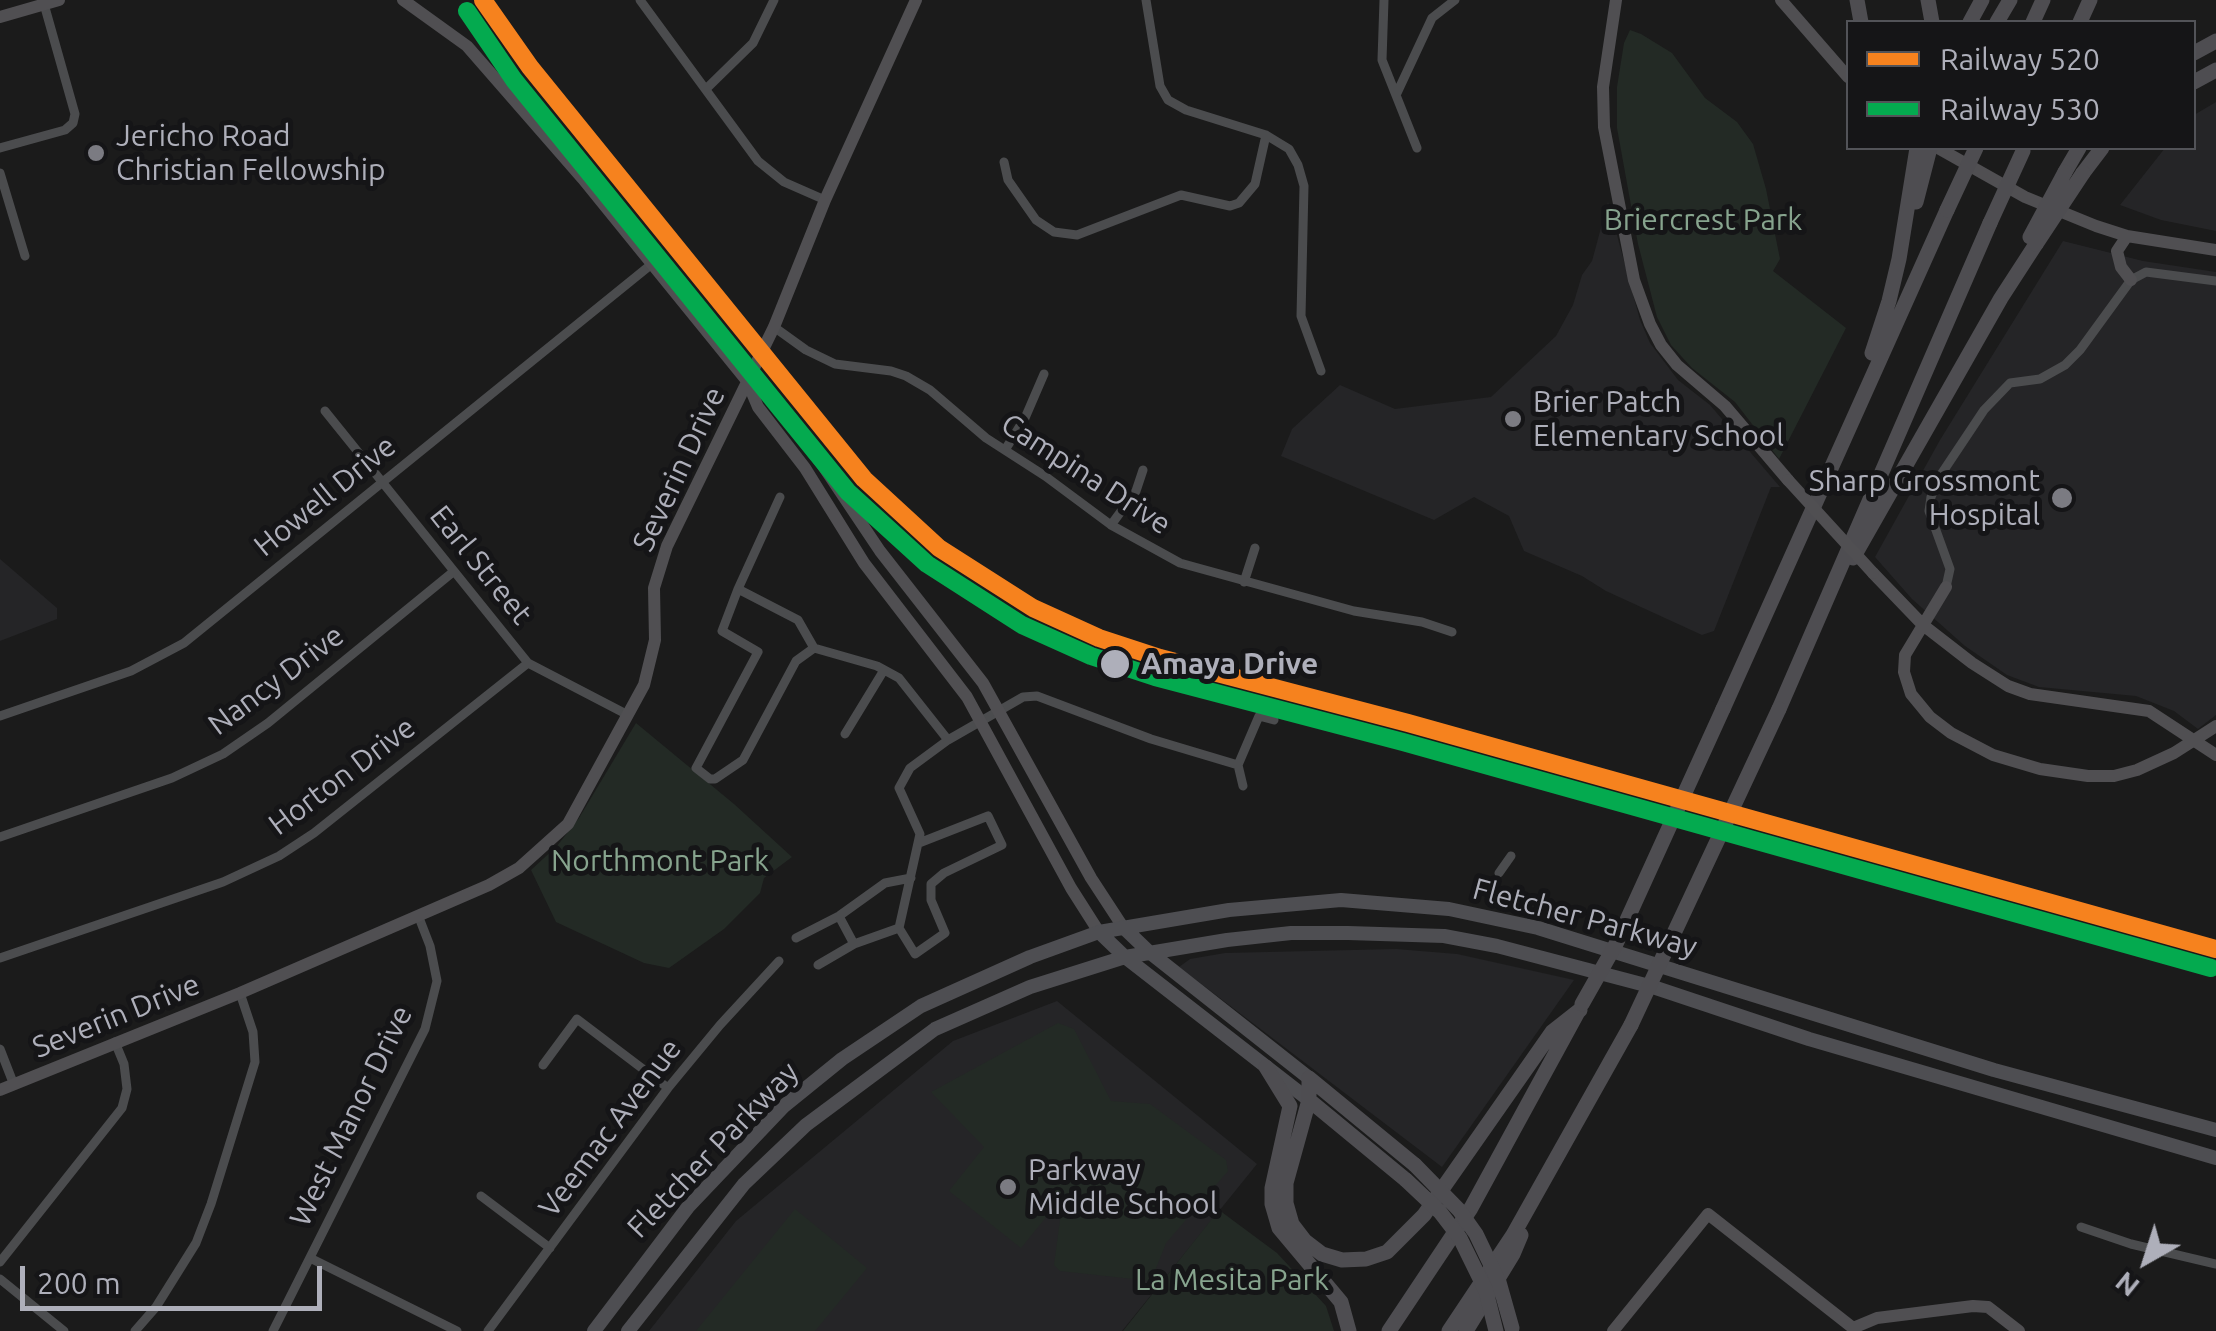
<!DOCTYPE html>
<style>
body{margin:0}
#map{position:relative;width:2216px;height:1331px;overflow:hidden;background:#1b1b1b;font-family:Ubuntu,sans-serif}
canvas{display:block}
.legend{position:absolute;left:1846px;top:20px;width:350px;height:130px;box-sizing:border-box;background:#151517;border:2px solid #525358;margin:0;padding:12px 18px;list-style:none;font-size:30px;color:#aeafba}
.legend li{display:flex;align-items:center;gap:20px;height:50px}
.legend b{width:50px;border:2px solid #525358}
.north{position:absolute;left:2096px;top:1211px;width:100px;height:100px;-webkit-text-stroke:8px #151517;paint-order:stroke;rotate:219deg;font-size:28px;font-weight:700;line-height:40px;text-align:center;color:#aeafba}
.north::after{content:'';display:block;margin:auto;width:35px;height:45px;background:#aeafba;clip-path:polygon(50% 0,100% 100%,50% 72%,0 100%)}
.scale{position:absolute;left:20px;top:1266px;width:302px;height:45px;box-sizing:border-box;border:5px solid #aeafba;border-top:0;padding-left:12px;font-size:30px;line-height:35px;white-space:nowrap;color:#aeafba;-webkit-text-stroke:8px #151517;paint-order:stroke}
</style>
<div id="map">
<canvas width="2216" height="1331"></canvas>
<ul class="legend">
<li><b style="height:12px;background:#f6821e"></b>Railway 520</li>
<li><b style="height:12px;background:#04aa4f"></b>Railway 530</li>
</ul>
<div class="north">N</div>
<div class="scale">200 m</div>
</div>
<script>
const g = document.querySelector('canvas').getContext('2d');
g.lineJoin = 'round';
function fill(path, color) { g.fillStyle = color; g.fill(path, 'evenodd'); }
const shape = rows => new Path2D(rows.map(r => 'M' + r).join(''));
function strokePath(path, color, width, dash) { g.strokeStyle = color; g.lineWidth = width; g.lineCap = dash ? 'butt' : 'round'; g.setLineDash(dash || []); g.stroke(path); }
function write(font, color, halo, rows, align = 'center') {
  g.font = font + ' Ubuntu,sans-serif'; g.lineWidth = 10; g.setLineDash([]); g.textBaseline = 'middle'; g.strokeStyle = halo; g.fillStyle = color; for (const [text, x, y, turn = 0] of rows) {
    g.save(); g.translate(x, y); g.rotate((+turn || 0) * Math.PI / 180); g.textAlign = isNaN(turn) ? turn : align; if (halo) g.strokeText(text, 0, 0); g.fillText(text, 0, 0); g.restore();
  }
}
fill(shape([
 [2216,102,2216,231,2161,220,2120,205,2165,148,2194,148,2194,115],
 [1608,202,1640,320,1650,343,1678,380,1710,405,1780,487,1771,487,1714,631,1702,635,1606,591,1582,576,1524,551,1509,516,1474,497,1434,520,1281,456,1292,429,1340,385,1395,409,1491,397,1556,336,1573,305,1582,275,1592,261],
 [2063,241,2143,261,2216,272,2216,715,2198,729,2174,711,2136,696,2039,687,2007,675,1965,646,1912,599,1875,557,1940,440],
 [0,559,57,608,57,619,0,641],
 [1396,949,1457,954,1574,980,1442,1167,1179,967,1190,959,1225,953],
 [1057,1001,1257,1164,1122,1331,649,1331,736,1221,953,1041]
]), '#252527');
fill(shape([
 [1630,30,1641,34,1672,53,1705,98,1737,122,1753,144,1766,189,1780,259,1773,271,1846,328,1779,459,1735,402,1692,368,1671,345,1657,317,1638,244,1617,128,1617,87,1624,43],
 [636,723,734,804,792,857,764,878,760,893,724,929,669,968,644,963,556,922,531,870,557,846,579,818],
 [1058,1023,1074,1029,1111,1101,1150,1104,1226,1160,1228,1171,1166,1243,1151,1281,1060,1271,1054,1265,1062,1205,1055,1206,1021,1248,949,1191,984,1147,931,1092],
 [795,1209,867,1268,815,1331,696,1331],
 [1219,1210,1277,1253,1326,1306,1334,1331,1123,1331]
]), '#232a25');
strokePath(shape([
 [640,0,758,161,784,182,825,200],
 [1146,0,1160,86,1168,100,1186,110,1266,135,1289,149,1298,165,1304,186,1301,316,1321,371],
 [1384,0,1382,60,1417,148],
 [706,89,753,43,774,0],
 [1397,93,1432,18,1455,0],
 [0,148,65,130,73,123,75,114,44,4],
 [1004,162,1008,180,1036,220,1054,232,1077,235,1181,195,1230,206,1239,203,1255,184,1266,135],
 [0,173,25,256],
 [774,327,806,350,835,364,891,371,906,376,930,390,986,438,1045,476,1111,525,1180,563,1354,611,1422,622,1452,632],
 [325,411,528,663,628,715],
 [1005,450,1025,418,1044,374],
 [780,497,738,589,798,620,814,648,877,666,899,678,948,740],
 [1111,525,1136,491,1143,470],
 [1244,582,1255,548],
 [1946,587,1950,569,1929,511,1931,497,1942,473,1984,410,2010,383,2040,379,2065,365,2080,350,2131,280,2146,272,2216,281],
 [738,589,722,631,758,652,696,768,710,779,715,779,743,760,796,661,814,648],
 [0,716,131,671,184,643,653,263],
 [845,734,884,670],
 [1238,765,1259,716,1274,720],
 [0,837,172,778,223,754,268,723,453,572],
 [919,843,988,816,1002,845,944,873,931,884,931,900,945,933,915,954,899,928,920,834,899,788,910,768,948,740,1023,697,1037,696,1151,739,1238,765,1243,786],
 [1499,873,1511,856],
 [796,938,839,916,885,883,911,878],
 [854,944,899,928],
 [0,958,223,882,279,856,314,833,528,663],
 [818,965,854,944,839,916],
 [0,1049,14,1085],
 [543,1065,577,1019,668,1088],
 [481,1196,550,1248],
 [2081,1227,2131,1244,2216,1264],
 [310,1258,457,1331],
 [0,1262,122,1108,127,1089,124,1064,115,1042],
 [0,1279,64,1331],
 [135,1331,156,1307,196,1243,211,1204,255,1062,253,1032,240,993],
 [273,1331,425,1029,437,981,430,946,418,915],
 [488,1331,668,1088,720,1025,779,961]
]), '#4b4c4e', 9);
strokePath(shape([
 [403,0,467,46,583,179,747,381,758,407,805,468,864,563,967,697,1071,888,1099,932],
 [1616,0,1603,87,1604,127,1634,280,1650,324,1661,345,1677,365,1725,406,1788,480],
 [1781,0,1848,77],
 [0,17,59,0],
 [1938,148,2025,197,2096,226,2127,236,2216,250],
 [2127,236,2117,251,2121,267,2131,280],
 [749,382,768,395,821,463,880,551,983,683,1091,878,1123,927],
 [1873,573,1923,625,1972,663,2008,686,2030,694,2149,711,2216,755],
 [1946,587,1905,655,1904,672,1911,694,1930,717,1951,733,1993,755,2040,769,2088,776,2114,776,2137,770,2174,753,2216,726],
 [0,1090,240,993,489,885,519,868,568,824,644,685,655,640,654,588,667,546,774,327,825,200,916,0],
 [1613,1331,1708,1214,1853,1328,1877,1318,1973,1306,1988,1307,2019,1331]
]), '#504f52', 12);
strokePath(shape([
 [1123,927,1148,951,1309,1078],
 [1099,932,1125,957,1309,1100],
 [594,1331,688,1207,784,1106,842,1059,921,1006,1030,957,1099,932,1229,910,1341,900,1449,909,1538,928,1994,1070,2216,1130],
 [628,1331,744,1184,806,1125,935,1029,1030,987,1125,957,1227,940,1291,933,1348,933,1444,936,1497,946,1653,987,1809,1039,2216,1158]
]), '#4e4e52', 14);
strokePath(shape([
 [1857,0,1861,22],
 [1928,0,1932,22],
 [1970,22,1982,0],
 [1997,22,2010,0],
 [2033,22,2043,0],
 [2080,22,2090,0],
 [2194,53,2216,41],
 [2194,82,2216,70],
 [2065,172,2079,148],
 [2083,173,2102,148],
 [1916,202,1930,148],
 [1872,353,1889,301,1899,259,1917,148],
 [1853,558,2001,298,2036,244],
 [1723,709,1947,210],
 [1779,709,1990,223],
 [1266,1067,1290,1106,1272,1188,1272,1204,1279,1228,1341,1302,1349,1331],
 [1309,1078,1309,1100,1286,1183,1286,1203,1292,1224,1305,1241,1322,1254,1342,1260,1366,1259,1387,1252,1424,1215,1552,1032,1580,1010],
 [1309,1078,1415,1165],
 [1309,1100,1406,1180],
 [1389,1331,1471,1208,1578,1012],
 [1449,1331,1513,1235,1631,1025],
 [1466,1331,1513,1254,1521,1235]
]), '#4e4d51', 15);
strokePath(shape([
 [1788,480,1873,573]
]), '#504f52', 12);
strokePath(shape([
 [1947,210,1976,148],
 [1990,223,2023,151],
 [2030,237,2065,172],
 [2036,244,2083,173],
 [1582,1004,1616,944,1723,709],
 [1631,1025,1779,709],
 [1415,1165,1459,1210,1476,1234,1499,1282,1512,1328],
 [1406,1180,1440,1212,1460,1238,1486,1291,1496,1331]
]), '#4e4d51', 15);
strokePath(shape([
 [483,0,530,67,864,479,939,548,1033,608,1099,638,1160,658,1408,723,2216,949]
]), '#f6821e', 18);
strokePath(shape([
 [467,11,514,80,848,492,927,564,1022,625,1091,656,1155,677,1403,742,2211,968]
]), '#04aa4f', 18);
for (const [x, y, r, color] of [
 [96,153,10,"#7b7b82"],
 [1513,419,10,"#7b7b82"],
 [2062,498,12,"#7b7b82"],
 [1115,664,16,"#aeafba"],
 [1008,1187,10,"#7b7b82"]
]) { const dot = new Path2D(); dot.arc(x, y, r, 0, 2 * Math.PI); g.fillStyle = color; g.fill(dot); strokePath(dot, '#151517', 4); }
write('30px', '#aeafba', '#151517', [
 ["Jericho Road",116,136],
 ["Christian Fellowship",116,170],
 ["Brier Patch",1533,402],
 ["Elementary School",1533,436],
 ["Sharp Grossmont",2040,481,"right"],
 ["Hospital",2040,515,"right"],
 ["Parkway",1028,1170],
 ["Middle School",1028,1204]
], 'left');
write('30px', '#87a48e', '#151517', [
 ["Briercrest Park",1703,220],
 ["Northmont Park",660,861],
 ["La Mesita Park",1232,1280]
]);
write('30px', '#aeafba', '#151517', [
 ["Severin Drive",679,469,-65],
 ["Campina Drive",1086,474,33],
 ["Howell Drive",325,496,-39],
 ["Earl Street",481,565,51],
 ["Nancy Drive",276,680,-37],
 ["Horton Drive",342,776,-37],
 ["Fletcher Parkway",1585,918,15],
 ["Severin Drive",116,1016,-22],
 ["West Manor Drive",351,1116,-64],
 ["Veemac Avenue",610,1128,-53],
 ["Fletcher Parkway",713,1150,-46]
]);
write('bold 30px', '#aeafba', '#151517', [
 ["Amaya Drive",1141,664]
], 'left');
</script>
